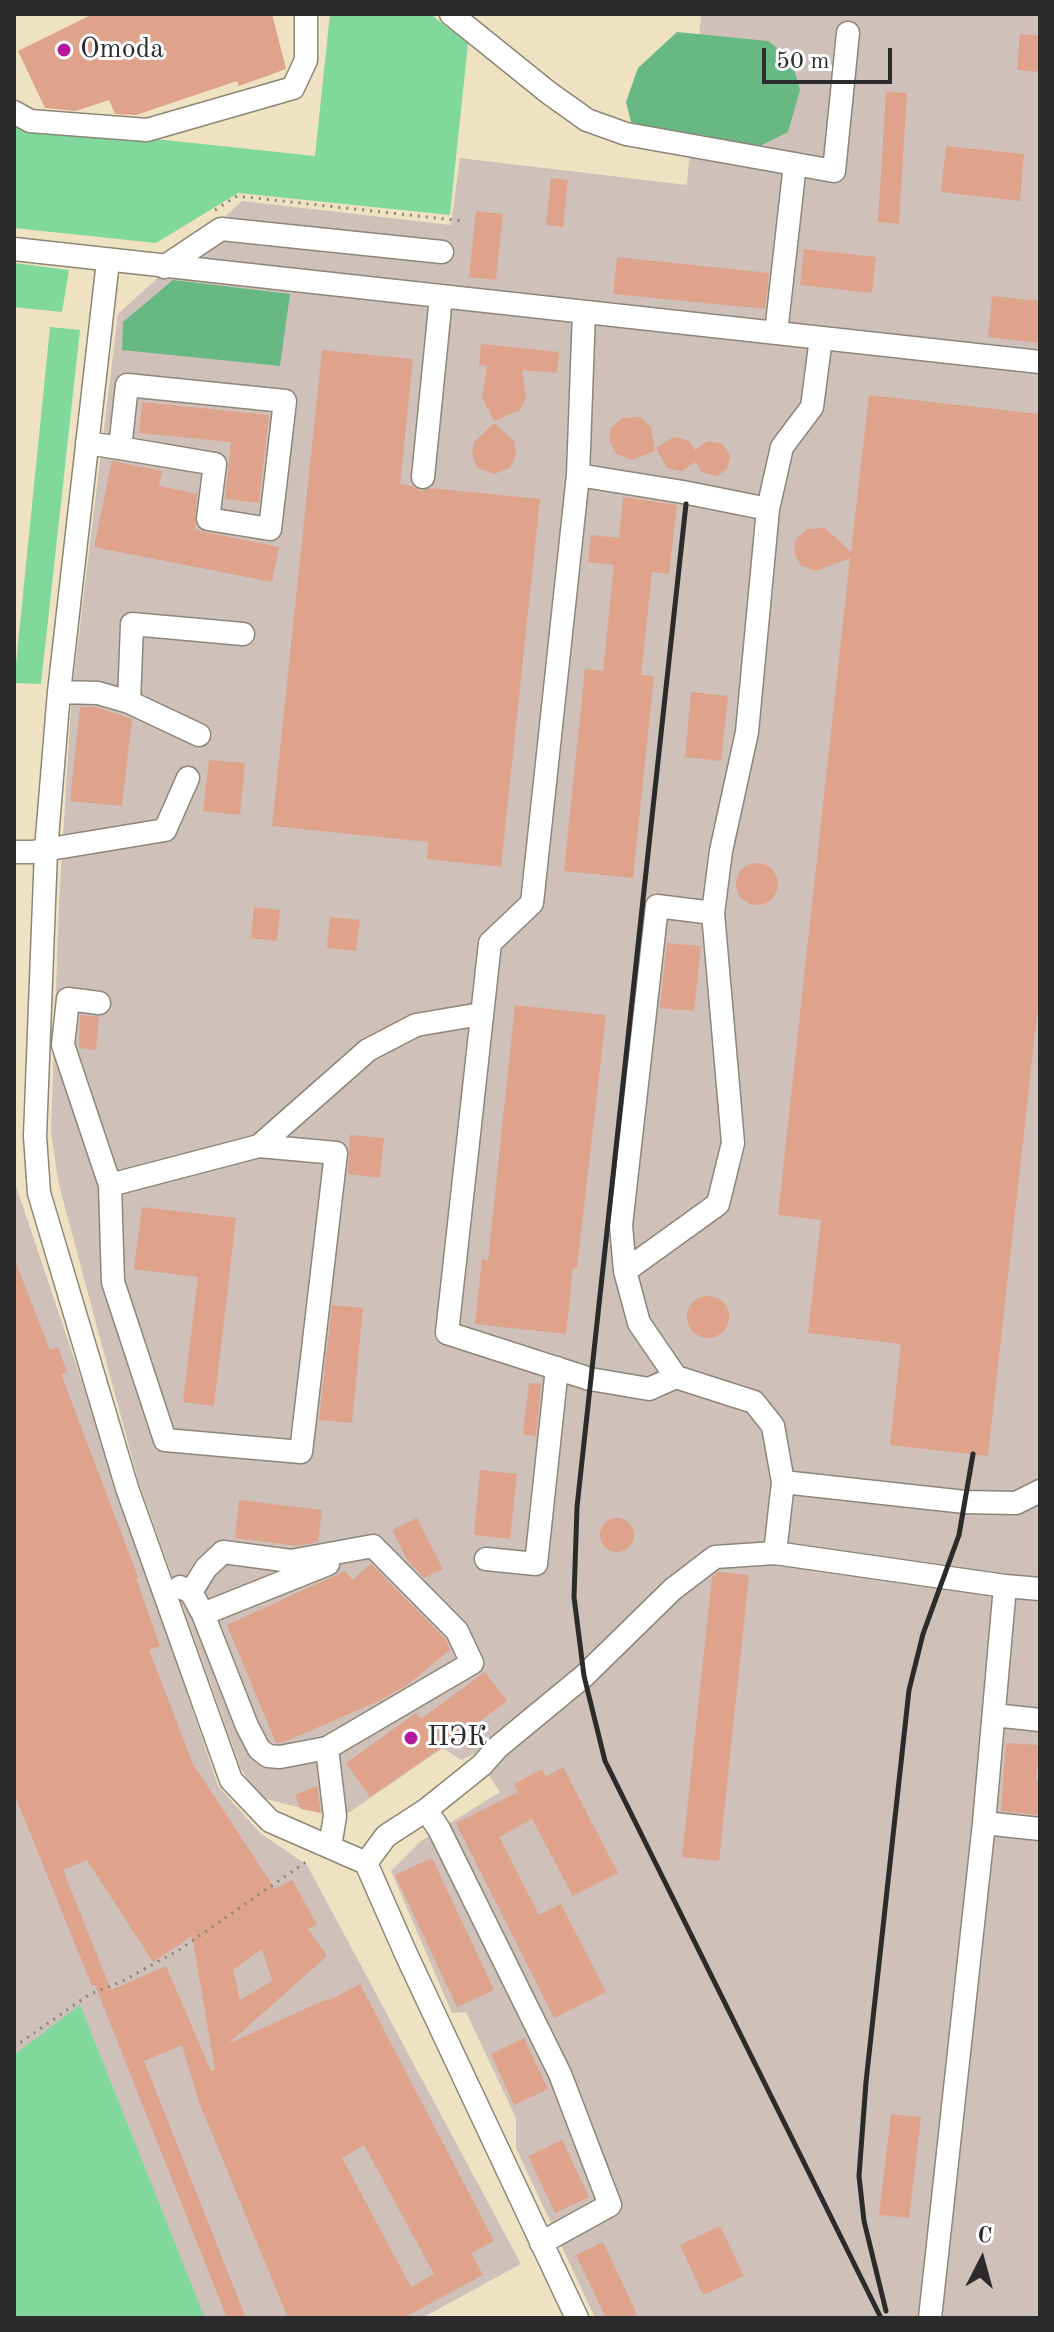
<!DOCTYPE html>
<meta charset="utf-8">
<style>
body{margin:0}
#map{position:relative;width:1054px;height:2332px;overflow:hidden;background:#efe2c2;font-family:"Old Standard TT",serif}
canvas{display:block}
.frame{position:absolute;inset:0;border:16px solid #2b2b2b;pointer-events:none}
.north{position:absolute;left:942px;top:2220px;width:80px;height:80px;-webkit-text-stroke:6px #fff;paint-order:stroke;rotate:6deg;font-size:22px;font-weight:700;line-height:32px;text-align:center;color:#2b2b2b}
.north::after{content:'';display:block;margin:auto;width:28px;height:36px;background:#2b2b2b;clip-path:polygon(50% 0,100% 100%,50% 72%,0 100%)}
.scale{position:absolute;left:762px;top:48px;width:130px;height:36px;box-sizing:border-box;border:4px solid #2b2b2b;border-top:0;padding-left:10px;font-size:24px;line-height:28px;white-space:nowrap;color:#2b2b2b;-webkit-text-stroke:6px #fff;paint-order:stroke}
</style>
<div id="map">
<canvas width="1054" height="2332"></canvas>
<div class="frame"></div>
<div class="north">С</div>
<div class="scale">50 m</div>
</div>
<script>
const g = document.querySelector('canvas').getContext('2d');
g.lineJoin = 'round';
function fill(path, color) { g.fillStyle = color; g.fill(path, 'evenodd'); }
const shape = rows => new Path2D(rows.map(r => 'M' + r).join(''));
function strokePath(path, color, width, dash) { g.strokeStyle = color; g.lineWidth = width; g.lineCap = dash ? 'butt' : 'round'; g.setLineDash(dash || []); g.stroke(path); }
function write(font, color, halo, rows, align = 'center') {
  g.font = font + ' "Old Standard TT",serif'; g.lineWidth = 6; g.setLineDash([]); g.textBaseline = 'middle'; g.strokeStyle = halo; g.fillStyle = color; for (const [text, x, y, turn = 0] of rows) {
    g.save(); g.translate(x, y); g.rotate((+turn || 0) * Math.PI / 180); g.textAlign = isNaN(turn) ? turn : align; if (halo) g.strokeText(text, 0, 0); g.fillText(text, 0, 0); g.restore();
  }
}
fill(shape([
 [701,14,1040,14,1040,2318,595,2318,516,2148,516,2118,466,2012,452,2013,391,1871,421,1841,500,1792,474,1754,461,1760,443,1748,341,1818,258,1797,241,1769,138,1480,58,1181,51,1131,59,902,72,691,118,314,242,201,451,225,460,158,687,185],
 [14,1180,218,1786,260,1833,307,1865,521,2264,422,2318,14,2318]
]), '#cfc0ba');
fill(shape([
 [330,14,430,14,468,43,450,215,238,193,156,243,14,228,14,124,315,156],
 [14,263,69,270,62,312,14,307],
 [50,327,80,330,41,684,14,683],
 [80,2005,205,2318,14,2318,14,2055]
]), '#80d89d');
fill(shape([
 [677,32,768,41,791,59,800,90,788,132,760,146,632,126,626,102,638,68],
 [173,280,290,294,280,366,122,350,123,322]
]), '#68b884');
fill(shape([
 [93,14,272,14,286,69,239,86,237,81,136,115,115,114,109,100,76,111,45,108,18,51],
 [1020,34,1040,36,1040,72,1017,70],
 [886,92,907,93,899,224,878,222],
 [946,146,1024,154,1020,201,941,192],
 [551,178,568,180,563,227,546,225],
 [476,211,503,214,496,280,469,277],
 [804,249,876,257,872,293,800,285],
 [617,257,769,273,765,309,613,294],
 [992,296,1040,301,1040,343,988,337],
 [481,344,559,352,557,373,522,370,526,398,520,410,494,421,482,397,487,366,479,365],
 [322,350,413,359,400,484,412,486,421,491,431,488,540,499,501,867,427,859,428,842,272,826],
 [869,395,1040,414,1040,989,988,1456,890,1445,901,1344,808,1333,821,1220,778,1215,850,558,816,571,800,565,794,552,796,539,807,529,825,528,851,552],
 [142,402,269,415,259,503,225,499,231,442,139,433],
 [640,417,651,427,655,451,632,460,616,454,609,441,611,428,622,418],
 [494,423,514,441,516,456,510,468,494,474,478,468,472,455,474,442],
 [674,437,688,440,695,450,708,441,723,444,730,456,727,469,717,476,701,472,696,462,682,471,667,468,656,448],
 [112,461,162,471,159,486,197,494,195,530,279,547,272,582,94,547],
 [623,497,677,505,669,574,652,572,641,675,654,676,633,878,564,871,585,669,603,671,614,565,588,562,591,535,619,538],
 [691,692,728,696,721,761,685,757],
 [80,707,96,707,132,719,122,806,70,801],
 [209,760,245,763,240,815,203,811],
 '736 884a21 21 0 1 1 42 0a21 21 0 1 1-42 0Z',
 [254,907,280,910,277,941,251,938],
 [330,917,360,920,356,951,327,948],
 [667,943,701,946,694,1011,660,1008],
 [515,1005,606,1015,577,1268,573,1268,566,1334,475,1324,482,1259,488,1260],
 [80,1015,99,1017,96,1050,79,1048],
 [350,1135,384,1138,380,1178,348,1174],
 [142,1207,236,1218,214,1406,183,1402,198,1277,134,1269],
 [14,1258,50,1350,58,1347,67,1372,61,1374,138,1577,136,1578,160,1646,149,1650,193,1764,275,1889,292,1880,317,1924,308,1929,327,1956,228,2044,327,1999,328,2001,360,1984,494,2241,471,2253,483,2275,403,2318,288,2318,199,2102,182,2045,144,2061,246,2318,227,2318,95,1985,92,1986,14,1793],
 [87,1860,153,1962,192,1936,215,2070,211,2071,166,1966,111,1990,63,1870],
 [262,1949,272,1981,240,2000,233,1970],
 [364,2145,434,2274,411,2287,342,2158],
 '687 1317a21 21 0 1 1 42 0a21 21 0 1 1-42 0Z',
 [332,1305,363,1308,352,1423,319,1420],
 [529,1383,541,1384,536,1436,523,1434],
 [480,1470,517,1474,510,1539,474,1535],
 [239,1500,322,1510,318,1542,298,1546,235,1538],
 [417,1518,443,1569,424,1578,408,1561,392,1530],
 '600 1535a17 17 0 1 1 34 0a17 17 0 1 1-34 0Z',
 [371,1564,445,1639,450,1650,407,1685,377,1702,284,1742,276,1743,227,1625,345,1571,352,1580],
 [718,1572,749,1575,719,1861,682,1857,712,1577],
 [485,1672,507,1701,476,1724,486,1738,468,1750,458,1736,370,1797,346,1763,416,1713,421,1719],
 [1006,1743,1039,1745,1036,1780,1040,1780,1040,1815,1001,1811],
 [563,1767,618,1873,573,1896,532,1819,499,1837,539,1915,561,1904,606,1992,554,2018,456,1823,518,1792,514,1784,542,1769,546,1777],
 [317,1786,321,1813,301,1809,295,1795],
 [432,1858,494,1990,457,2007,395,1875],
 [524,2038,548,2089,514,2105,491,2054],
 [891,2114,921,2117,909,2218,879,2215],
 [562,2140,589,2197,555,2213,528,2156],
 [720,2226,744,2276,703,2295,680,2245],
 [603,2242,637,2314,629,2318,606,2318,576,2255]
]), '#dfa28b');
const minor = shape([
 [451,14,549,93,587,120,626,134,834,171,848,33],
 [14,112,30,121,147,130,293,88,306,60,306,14],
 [14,249,1040,362],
 [108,261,59,692,46,850,35,1136,39,1193,127,1488,231,1780,270,1821,366,1863,386,1836,426,1810,482,1765,498,1747,584,1676,673,1589,715,1557,775,1553,1005,1586,984,1823,930,2318],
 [164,267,221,229,442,252],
 [584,312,578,475,532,903,490,943,447,1333,590,1379,649,1389,676,1377],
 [776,333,795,164],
 [87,443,120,448,215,464,208,519,270,529,285,401,127,385,120,448],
 [578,475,683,492,768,509],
 [423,477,441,297],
 [59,692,98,693,129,702,199,735],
 [129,702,132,624,243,634],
 [14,852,32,852,165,830,188,778],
 [713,913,657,906,621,1225,625,1271,639,1323,676,1377,754,1402,773,1426,783,1482,775,1553],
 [99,1003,68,999,63,1045,110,1185],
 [259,1146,110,1185,113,1282,165,1440,301,1452,336,1153,259,1146,368,1050,416,1025,481,1014],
 [625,1271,718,1204,733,1143,713,913,721,851,747,732,768,509,782,447,812,407,821,338],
 [783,1482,965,1502,1016,1503,1040,1491],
 [486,1559,536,1564,557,1368],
 [1005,1586,1040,1589],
 [180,1587,191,1592,203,1614,247,1726,259,1749,268,1756,280,1757,327,1748],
 [191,1592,206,1568,223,1552,291,1561,373,1546,457,1631,472,1663,327,1748,335,1816,330,1847],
 [203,1614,328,1564],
 [994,1715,1040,1720],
 [426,1810,439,1829,560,2074,610,2205,541,2243],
 [984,1823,1040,1829],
 [366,1863,406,1954,577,2318]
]);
strokePath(minor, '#8d8676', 25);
strokePath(shape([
 [215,210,237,196,463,221],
 [14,2047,90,1994,121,1982,179,1950,310,1859]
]), '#8d8676', 3, [2, 6]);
strokePath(minor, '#fff', 22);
strokePath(shape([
 [686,504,577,1507,574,1597,584,1676,605,1761,881,2318],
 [886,2311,864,2221,859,2176,866,2082,909,1690,923,1634,959,1535,973,1454]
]), '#2b2b2b', 5);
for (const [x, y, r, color] of [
 [64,50,8,"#b5179e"],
 [411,1738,8,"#b5179e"]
]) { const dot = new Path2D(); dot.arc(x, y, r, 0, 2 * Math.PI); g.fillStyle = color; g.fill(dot); strokePath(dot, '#fff', 3); }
write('28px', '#2b2b2b', '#fff', [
 ["Omoda",80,50],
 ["ПЭК",427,1738]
], 'left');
</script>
